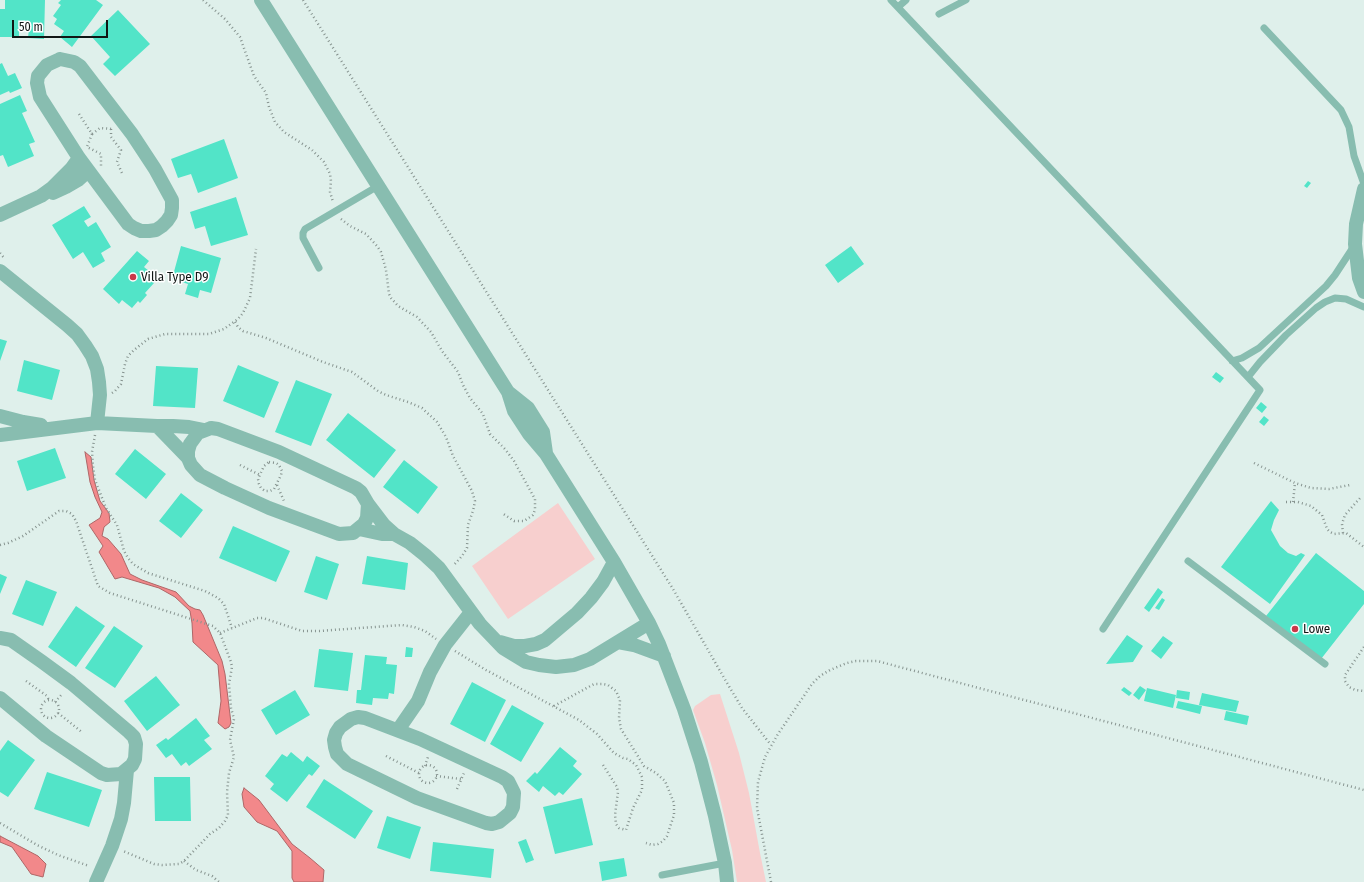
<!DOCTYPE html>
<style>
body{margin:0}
#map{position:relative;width:1364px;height:882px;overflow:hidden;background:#dff0eb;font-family:"Fira Sans Condensed",sans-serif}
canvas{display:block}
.scale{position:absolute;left:12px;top:20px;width:96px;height:18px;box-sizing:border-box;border:2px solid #101614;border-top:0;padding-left:5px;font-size:12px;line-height:14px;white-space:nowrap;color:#101614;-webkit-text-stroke:3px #fff;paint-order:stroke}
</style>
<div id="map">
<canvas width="1364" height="882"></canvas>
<div class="scale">50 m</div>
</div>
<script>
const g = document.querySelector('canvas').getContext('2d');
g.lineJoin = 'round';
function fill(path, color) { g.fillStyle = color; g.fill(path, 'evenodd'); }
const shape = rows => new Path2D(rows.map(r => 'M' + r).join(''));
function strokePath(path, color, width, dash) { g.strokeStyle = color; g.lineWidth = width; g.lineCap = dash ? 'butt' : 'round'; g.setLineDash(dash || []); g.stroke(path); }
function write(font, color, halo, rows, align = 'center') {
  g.font = font + ' "Fira Sans Condensed",sans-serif'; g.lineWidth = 3; g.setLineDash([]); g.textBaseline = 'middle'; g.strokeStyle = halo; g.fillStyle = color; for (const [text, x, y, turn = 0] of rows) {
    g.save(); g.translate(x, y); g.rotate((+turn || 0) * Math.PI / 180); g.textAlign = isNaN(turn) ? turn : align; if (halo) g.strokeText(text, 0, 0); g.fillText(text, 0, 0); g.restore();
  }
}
fill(shape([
 [558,503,595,559,508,619,472,566],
 [720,694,739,753,749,793,760,853,766,882,737,882,732,850,717,785,705,743,693,710,695,706,711,695]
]), '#f7cfce');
const water = shape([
 [85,452,91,457,94,480,100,501,109,513,110,522,104,527,102,536,108,539,121,554,130,574,142,580,176,592,189,606,195,609,200,610,203,615,222,661,225,674,231,723,229,727,225,729,218,723,221,701,218,665,193,642,192,623,190,611,175,597,159,588,122,577,115,579,99,552,103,546,89,525,100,518,102,512,95,497,90,482,85,452],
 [244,788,259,800,292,844,310,858,324,870,323,882,294,882,292,878,292,851,277,831,257,822,244,807,242,794,244,788],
 [0,836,38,856,46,864,43,877,31,874,12,847,0,842,0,836]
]);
fill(water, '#f2888a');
strokePath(water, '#ae6667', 1);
fill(shape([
 [5,0,45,0,44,39,28,38,29,28,19,28,19,37,0,37,0,9,5,9],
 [61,0,96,0,103,5,72,47,60,37,64,31,54,24,57,19,53,16,61,5,58,3],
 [118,10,150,44,115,76,103,64,110,57,91,36],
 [2,63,8,76,15,73,22,88,10,93,9,91,0,95,0,64],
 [20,95,27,111,22,113,35,142,29,144,34,156,8,167,3,155,0,156,0,104],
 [224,139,238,178,198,193,191,174,178,178,171,159],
 [1308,181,1311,183,1307,188,1304,186],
 [236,197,248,235,211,246,205,226,195,229,190,212],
 [84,206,91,217,84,221,88,227,96,222,111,247,101,253,105,261,93,268,83,252,73,259,52,225],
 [181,246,221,258,211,293,200,290,198,298,185,294,188,284,172,279],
 [851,246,864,264,838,283,825,265],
 [137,251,149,261,144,267,154,275,150,279,154,283,145,293,147,295,140,303,138,301,132,308,122,300,119,304,103,289],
 [0,339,7,341,0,361],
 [24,360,60,370,52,400,17,391],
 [238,365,279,382,264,418,223,401],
 [156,366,198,368,195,408,153,406],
 [1216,372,1224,378,1220,383,1212,377],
 [296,380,332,394,311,446,275,432],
 [1261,402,1267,407,1262,413,1256,408],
 [348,413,396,450,374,478,326,440],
 [1264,416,1269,420,1264,426,1259,422],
 [55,448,66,478,27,491,17,461],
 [135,449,166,474,146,499,115,474],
 [404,460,438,487,418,514,383,487],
 [181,493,203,510,181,538,159,521],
 [1271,501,1279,510,1274,520,1271,530,1280,546,1288,553,1296,556,1301,553,1305,555,1270,604,1221,567],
 [233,526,290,551,276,582,219,558],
 [1316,553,1364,591,1364,604,1321,659,1266,616],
 [316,556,339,564,327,600,304,592],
 [367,556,408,563,405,590,362,584],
 [0,574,7,577,0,594],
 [26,580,57,592,43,626,12,614],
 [1158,588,1163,592,1149,612,1144,608],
 [1162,598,1165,600,1159,610,1155,608],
 [76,606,105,626,76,667,48,647],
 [114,626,143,646,115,688,85,668],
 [1127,635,1143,646,1133,662,1106,664],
 [1163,636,1173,643,1161,659,1151,651],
 [406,647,413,648,412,657,405,657],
 [319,649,353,653,348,691,314,687],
 [365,655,387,657,386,664,397,665,394,694,389,693,388,699,373,698,372,705,356,703,357,690,361,690],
 [156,676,180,705,147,731,124,701],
 [472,682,506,700,485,742,450,724],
 [1140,686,1146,690,1139,700,1133,695],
 [1124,687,1132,693,1129,696,1121,690],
 [1147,688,1176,695,1173,708,1144,701],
 [295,690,310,715,276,735,261,710],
 [1177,690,1190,692,1189,700,1176,698],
 [1202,693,1239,701,1236,712,1199,705],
 [1178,701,1202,706,1200,714,1176,708],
 [512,705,544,723,521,762,490,744],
 [1226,711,1249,716,1247,725,1224,720],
 [196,718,210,736,204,740,212,749,189,766,186,762,181,766,172,754,166,758,156,745,166,738,168,740],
 [8,740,35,760,8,797,0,792,0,751],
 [560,747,577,761,573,766,582,774,563,795,559,792,555,796,543,786,539,792,526,781,535,772,537,774],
 [291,752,303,762,307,756,320,766,312,776,309,774,287,802,270,789,274,784,265,776,282,754,287,757],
 [47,772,102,790,89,827,34,809],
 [154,777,190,777,191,821,155,821],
 [324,779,373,811,355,839,306,807],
 [582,798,593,845,555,854,543,807],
 [387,816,421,827,410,859,377,848],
 [526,839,534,860,526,863,518,842],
 [433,842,494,849,491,878,430,871],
 [624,858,627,876,602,881,599,862]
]), '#52e4c8');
strokePath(shape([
 [203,0,225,19,240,37,254,76,266,93,269,107,275,122,284,132,312,150,324,162,330,174,331,181,330,192,333,202],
 [303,0,673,589,727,683,742,708,771,745],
 [79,114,92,134,100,128,112,129],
 [111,129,111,137,121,150,117,162,122,173],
 [92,134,87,147,101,154,101,166],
 [341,219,350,226,366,234,377,246,381,252,386,270,389,294,391,298,398,306,417,317,431,332,442,351,458,372,463,385,470,398,483,414,490,434,505,449,514,461,535,499,535,510,533,515,524,521,514,521,502,513],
 [0,253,5,259],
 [235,322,238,327,243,331,266,338,323,362,352,372,378,391,386,395,408,402,422,408,437,422,446,437,453,456,472,491,475,501,473,511,468,525,467,548,462,556,453,566],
 [112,393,115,391,121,384,125,364,128,356,134,350,148,339,165,334,209,334,224,329,238,319,243,313,250,298,256,249],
 [95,435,92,452,93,466,95,480,106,508,117,525,124,551,128,558,133,564,148,573,205,591,218,598,224,604,232,628],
 [269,462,276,463,279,465,282,471,281,475,274,489,270,491,265,491,261,488,259,484,258,479,264,466,269,462],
 [1254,463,1295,483,1311,488,1329,489,1350,485],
 [240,465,260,475],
 [277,485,284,501],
 [1286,502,1298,502,1311,506,1322,515,1327,529,1330,532,1334,534,1346,533,1364,547],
 [1293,502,1295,483],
 [1343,533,1342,524,1345,515,1361,497],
 [0,545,8,543,23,536,59,511,66,511,72,514,76,521,98,586,110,593,213,626,220,633,231,662,232,667,229,684,231,708,234,719,230,740,234,757,229,773,227,792,228,815,225,821,219,828,210,834,184,861,179,864,162,865,154,864,123,851],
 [220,633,257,618,263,618,302,631,319,631,402,625,414,627,425,631,436,639],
 [1364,647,1345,675,1345,681,1349,687,1355,690,1364,691],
 [455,651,486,670,579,720,597,734,614,753,623,758,628,759,636,765,642,777,642,790,633,808,626,830,619,828,616,824,615,815,618,792,617,787,603,765],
 [26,681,47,696,49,700],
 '41 709a9 9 0 1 1 18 0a9 9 0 1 1-18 0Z',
 [55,702,63,693],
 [554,706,594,684,603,684,608,685,616,691,620,700,619,718,621,729,644,766,656,773,665,781,674,803,674,815,667,836,663,841,658,844,652,845,646,843],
 [58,713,83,733],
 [386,756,419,773],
 '419 774a9 9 0 1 1 18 0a9 9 0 1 1-18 0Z',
 [425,766,428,757],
 [436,776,461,779],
 [457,789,464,773],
 [0,823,37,845,58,855,89,866],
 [184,861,196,870,212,876,219,882],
 [771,882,757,808,758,782,765,757,778,734,812,684,820,676,830,670,847,663,856,661,877,661,1364,790]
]), '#879490', 2.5, [1, 3]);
strokePath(shape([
 [891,0,1260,390,1103,629],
 [898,7,906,0],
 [939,14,966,0],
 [1264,28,1341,110,1349,127,1354,156,1364,184],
 [319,268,303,238,303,233,305,229,378,186],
 [1232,361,1242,358,1259,348,1326,286,1335,275,1354,246],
 [1248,377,1260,362,1286,335,1316,308,1325,302,1335,298,1346,299,1364,307],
 [1188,561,1325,664],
 [662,875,725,863]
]), '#88bdb0', 7);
strokePath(shape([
 [261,0,508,392,514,411,529,434,546,454,614,562,649,623,659,644,684,709,701,762,715,816,725,863,727,882],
 [60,59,74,62,80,66,132,134,155,169,172,200,172,208,171,215,167,221,162,226,156,230,149,231,141,231,134,228,128,224,79,158,40,97,37,83,38,76,47,65,60,59],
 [1364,189,1356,224,1355,244,1359,278,1364,292],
 [53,193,66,187,78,180,88,171],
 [0,215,41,196,52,188,71,169,79,158],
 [0,271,67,325,77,334,85,345,92,356,97,369,99,382,100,395,97,423],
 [508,392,528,408,543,432,546,453],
 [0,416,23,422,41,425],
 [157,426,188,458],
 [211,428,218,429,279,452,356,488,361,492,368,504,367,518,364,524,353,533,339,534,269,508,225,488,200,475,191,465,188,458,188,451,190,444,198,433,211,428],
 [0,435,97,423,157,426,173,426,189,427,204,430],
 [368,504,384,525,394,534,410,543,425,555,439,568,480,624,503,648,526,662,539,665,556,667,574,665,590,659,649,623],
 [359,529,382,534,394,534],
 [0,638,11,640,41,661,71,683,129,732,134,737,136,744,135,759,132,765,121,774,107,775,101,773,46,736,0,698],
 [500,642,514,646,525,646,536,644,545,640,577,613,591,598,603,582,614,562],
 [618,642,634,645,664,656],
 [358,717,365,718,420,739,502,777,508,781,514,793,513,807,510,813,499,822,492,824,486,823,417,798,347,764,337,754,335,747,334,740,336,733,340,727,351,719,358,717],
 [398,730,418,701,430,672,445,645,471,612],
 [96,882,112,846,121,819,124,803,127,770]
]), '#88bdb0', 14);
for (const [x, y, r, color] of [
 [133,277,4,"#c93849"],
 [1295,629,4,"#c93849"]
]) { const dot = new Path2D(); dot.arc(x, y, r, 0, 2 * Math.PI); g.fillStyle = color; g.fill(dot); strokePath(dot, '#fff', 1.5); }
write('13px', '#101614', '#fff', [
 ["Villa Type D9",141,277],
 ["Lowe",1303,629]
], 'left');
</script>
